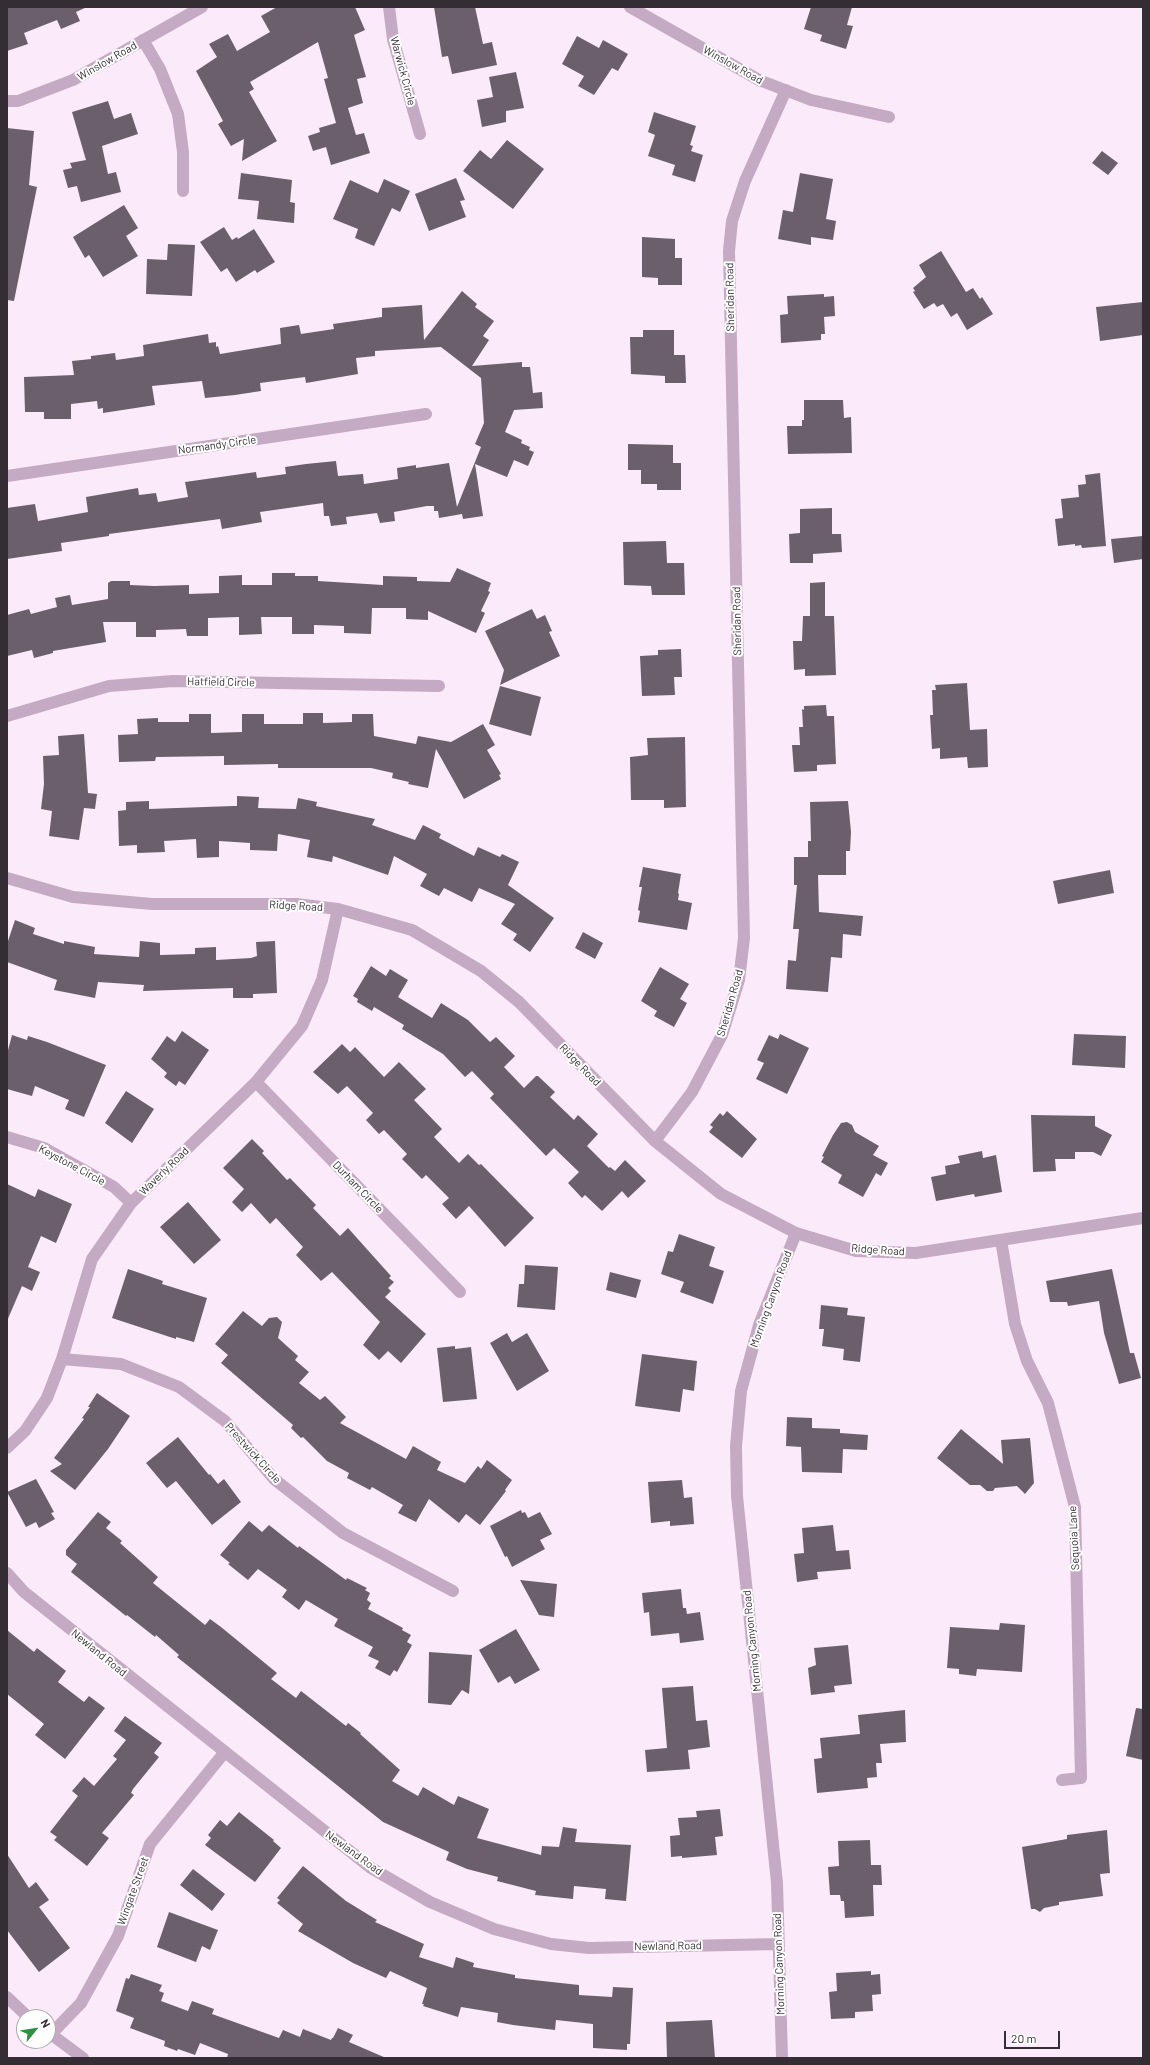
<!DOCTYPE html>
<style>
body{margin:0}
#map{position:relative;width:1150px;height:2065px;overflow:hidden;background:#fbebfa;font-family:Barlow,sans-serif}
canvas{display:block}
.frame{position:absolute;inset:0;border:8px solid #342e34;pointer-events:none}
.north{position:absolute;left:16px;top:2009px;width:40px;height:40px;box-sizing:border-box;background:#fff;border:1px solid #aeabae;border-radius:50%;rotate:60deg;font-size:11px;font-weight:700;line-height:16px;text-align:center;color:#342e34}
.north::after{content:'';display:block;margin:auto;width:14px;height:18px;background:#309043;clip-path:polygon(50% 0,100% 100%,50% 72%,0 100%)}
.scale{position:absolute;left:1004px;top:2031px;width:56px;height:18px;box-sizing:border-box;border:2px solid #342e34;border-top:0;padding-left:5px;font-size:12px;line-height:14px;white-space:nowrap;color:#342e34;-webkit-text-stroke:3px #fff;paint-order:stroke}
</style>
<div id="map">
<canvas width="1150" height="2065"></canvas>
<div class="frame"></div>
<div class="north">N</div>
<div class="scale">20 m</div>
</div>
<script>
const g = document.querySelector('canvas').getContext('2d');
g.lineJoin = 'round';
function fill(path, color) { g.fillStyle = color; g.fill(path, 'evenodd'); }
const shape = rows => new Path2D(rows.map(r => 'M' + r).join(''));
function strokePath(path, color, width, dash) { g.strokeStyle = color; g.lineWidth = width; g.lineCap = dash ? 'butt' : 'round'; g.setLineDash(dash || []); g.stroke(path); }
function write(font, color, halo, rows, align = 'center') {
  g.font = font + ' Barlow,sans-serif'; g.lineWidth = 4; g.setLineDash([]); g.textBaseline = 'middle'; g.strokeStyle = halo; g.fillStyle = color; for (const [text, x, y, turn = 0] of rows) {
    g.save(); g.translate(x, y); g.rotate((+turn || 0) * Math.PI / 180); g.textAlign = isNaN(turn) ? turn : align; if (halo) g.strokeText(text, 0, 0); g.fillText(text, 0, 0); g.restore();
  }
}
fill(shape([
 [7,7,87,7,76,12,80,21,61,29,57,20,24,33,28,44,7,51],
 [277,7,355,7,365,30,354,35,366,77,357,79,363,103,348,108,356,135,364,133,370,153,331,165,326,147,313,151,308,136,320,132,319,128,336,123,324,79,328,78,318,42,250,82,254,89,249,92,277,141,242,161,244,139,231,146,218,124,223,121,196,71,217,57,209,44,228,34,237,51,270,32,261,16],
 [434,7,475,7,483,44,492,42,497,65,452,74,448,56,442,57],
 [811,7,852,7,847,25,853,26,846,49,820,41,822,35,804,29],
 [577,36,599,48,603,40,628,54,618,71,612,68,594,95,578,86,584,76,562,64],
 [516,72,524,108,506,111,506,122,482,127,477,100,493,97,489,77],
 [108,101,114,119,131,113,138,134,102,146,108,174,116,172,121,192,81,202,77,186,68,188,63,170,72,168,70,163,86,160,72,112],
 [654,112,696,126,690,145,693,146,691,151,703,155,695,182,672,175,675,165,648,156,655,135,648,132],
 [7,128,34,131,29,185,37,187,14,301,7,300],
 [507,140,544,169,513,209,463,171,480,150,491,159],
 [1102,151,1118,163,1108,175,1092,163],
 [241,173,292,180,290,202,295,203,294,223,257,219,259,201,238,199],
 [800,173,833,179,826,219,836,221,833,240,811,237,811,245,778,239,783,210,793,212],
 [456,178,465,200,460,201,466,217,429,231,415,194],
 [384,179,410,191,400,212,392,208,374,246,355,238,358,229,333,219,350,180,378,193],
 [124,205,138,228,126,236,138,256,103,277,89,255,85,258,73,237],
 [224,227,232,240,237,237,238,239,254,229,275,262,257,273,255,270,236,282,227,268,221,272,200,242],
 [642,237,675,239,675,258,682,258,682,285,658,285,658,278,642,277],
 [168,244,195,245,192,296,146,294,147,259,167,260],
 [941,251,966,292,973,288,980,299,982,297,993,314,967,330,957,313,951,317,943,304,937,307,934,303,924,309,913,292,915,291,913,288,926,277,919,265],
 [462,291,477,304,475,307,494,321,483,336,489,340,472,366,522,362,522,367,530,367,533,393,542,392,543,408,514,410,505,432,522,440,521,443,530,447,529,450,534,452,528,466,514,460,507,477,475,464,483,516,463,519,462,514,439,518,438,511,434,511,434,506,427,506,394,512,395,521,380,523,377,513,346,517,347,524,331,526,329,516,324,516,323,503,260,512,262,522,222,529,220,519,109,534,109,536,61,543,62,551,7,559,7,508,35,504,38,521,88,512,86,497,138,488,139,495,156,493,158,502,188,497,185,482,256,472,257,478,286,474,285,467,306,464,336,461,338,476,363,474,364,484,398,479,397,468,416,465,416,468,449,463,457,507,481,447,475,444,484,423,481,378,441,347,375,351,375,356,356,358,358,374,306,383,305,377,260,383,261,391,235,395,205,398,202,381,152,386,155,405,103,413,103,408,98,409,97,401,71,404,71,419,44,419,44,412,25,412,24,377,74,375,72,361,91,359,91,356,115,353,116,360,144,356,143,345,208,334,209,343,216,342,216,347,218,346,220,354,281,344,280,328,299,325,301,334,334,329,333,324,382,317,382,308,422,305,424,340],
 [824,294,824,297,834,296,835,316,824,317,825,334,821,334,821,340,781,343,780,315,788,314,787,296],
 [1143,302,1143,335,1100,341,1096,307],
 [643,330,674,330,674,355,685,355,686,383,665,383,665,376,631,374,630,337,643,337],
 [804,400,843,400,844,418,851,417,852,453,788,454,787,426,802,426,802,420,804,420],
 [628,444,673,445,673,463,681,463,681,490,657,490,657,484,641,484,641,470,628,470],
 [1100,473,1106,546,1082,548,1081,545,1075,546,1075,544,1058,546,1055,519,1063,518,1061,499,1079,497,1078,485,1086,484,1085,475],
 [832,508,832,534,841,534,842,552,813,554,813,563,790,563,789,534,800,533,800,509],
 [1143,536,1143,559,1114,563,1111,539],
 [666,541,667,563,684,563,685,595,652,595,651,586,624,585,623,542],
 [457,568,491,583,488,591,490,592,481,611,485,613,476,633,428,611,428,620,406,619,406,608,372,608,371,634,344,633,344,626,314,625,314,634,292,634,292,617,261,617,262,634,239,635,239,617,208,618,208,636,187,636,186,629,156,630,156,637,136,637,136,622,103,622,106,642,53,651,53,653,34,658,32,650,7,656,7,615,29,609,31,614,57,607,55,598,70,595,72,605,108,599,108,583,111,581,130,581,130,585,154,586,189,585,189,594,219,593,219,576,242,575,242,585,272,585,272,573,295,573,295,576,318,576,318,581,383,585,383,576,417,577,417,581,450,582],
 [825,582,825,616,834,616,836,675,805,676,805,669,794,670,793,641,802,641,803,616,810,616,810,583],
 [532,609,537,619,545,615,552,631,549,632,560,656,500,685,504,670,485,631],
 [681,649,682,677,674,677,675,695,642,696,640,656,658,655,658,650],
 [967,683,970,730,987,729,988,767,968,768,967,757,940,759,940,748,932,749,930,715,933,715,932,690,936,690,935,685],
 [500,686,541,697,531,736,489,724],
 [826,705,827,716,834,716,836,764,817,765,817,771,794,772,792,745,800,745,799,727,803,727,802,709,804,710,804,706],
 [303,713,323,713,323,723,352,722,352,714,373,714,374,736,416,744,418,736,451,742,483,724,495,745,487,750,501,774,499,775,501,779,464,799,436,749,428,788,408,784,409,782,392,778,393,773,371,768,278,768,278,764,224,765,224,756,156,757,155,761,119,762,118,735,138,734,137,719,158,718,158,722,189,722,189,714,211,714,211,733,242,732,242,714,264,714,264,724,303,724],
 [84,734,88,793,97,794,95,809,84,808,79,840,49,836,52,811,41,809,44,784,43,756,59,755,58,736],
 [685,737,686,807,664,808,664,800,631,800,630,757,648,755,647,738],
 [237,796,259,797,258,808,296,809,298,798,317,802,316,806,375,819,372,825,415,840,423,825,441,834,439,838,474,856,478,847,500,857,502,854,519,862,508,885,554,918,530,952,513,940,517,934,501,924,515,904,479,888,472,902,444,888,439,896,420,886,427,874,394,856,388,875,333,856,332,862,307,857,310,840,278,834,277,851,250,850,250,843,219,841,219,857,197,858,196,839,164,841,165,852,137,853,137,845,119,846,118,811,126,810,126,802,149,801,149,809,233,806,237,806],
 [848,801,851,832,850,851,846,851,846,875,818,875,819,912,863,916,861,936,843,934,842,958,831,957,828,992,786,989,788,960,796,961,799,929,793,929,797,885,794,885,794,857,808,857,808,841,811,841,810,802],
 [643,867,681,874,678,893,679,894,678,900,692,903,687,930,638,922,640,911,638,910,642,887,639,887],
 [1110,870,1114,893,1058,904,1053,881],
 [15,920,35,928,33,934,64,944,64,941,95,947,94,954,139,957,140,941,160,943,160,955,195,954,195,948,216,947,216,960,251,958,257,956,256,942,275,941,277,993,253,994,253,998,233,998,233,988,143,991,144,985,98,982,95,998,54,990,57,980,7,962,7,944],
 [583,932,603,943,595,959,575,948],
 [371,966,386,976,390,969,408,980,398,997,432,1018,441,1003,468,1020,490,1042,496,1037,515,1056,504,1067,524,1088,536,1076,538,1076,555,1092,550,1097,574,1120,578,1115,598,1134,587,1146,609,1168,610,1167,615,1171,625,1160,646,1181,628,1198,622,1191,602,1211,585,1195,582,1198,568,1183,579,1172,554,1148,546,1156,490,1098,494,1094,472,1071,465,1077,443,1054,402,1029,404,1025,374,1007,372,1011,357,1002,358,999,353,996],
 [660,967,689,984,680,999,687,1003,674,1027,654,1016,657,1011,641,1001],
 [182,1031,209,1050,185,1085,179,1081,176,1086,164,1077,167,1073,151,1059,167,1036,175,1042],
 [780,1034,809,1048,787,1094,756,1079,764,1063,757,1060,769,1035,778,1039],
 [1074,1034,1126,1036,1125,1068,1072,1065],
 [12,1035,27,1040,28,1036,47,1042,106,1065,84,1117,65,1109,69,1100,35,1086,32,1096,7,1089,7,1054],
 [342,1044,350,1052,355,1047,384,1077,399,1062,426,1089,414,1100,442,1129,434,1137,459,1163,468,1154,479,1165,481,1164,534,1218,505,1247,469,1206,456,1219,442,1204,449,1198,426,1175,422,1179,402,1159,407,1154,384,1130,379,1134,366,1120,373,1113,347,1086,338,1094,313,1072],
 [126,1091,154,1109,132,1143,105,1123],
 [727,1111,757,1139,742,1158,709,1132,713,1127,710,1125,720,1113,723,1116],
 [1031,1115,1095,1116,1095,1126,1112,1135,1101,1156,1093,1152,1075,1152,1075,1159,1055,1159,1056,1171,1033,1172],
 [847,1122,852,1125,855,1132,879,1146,873,1155,888,1163,881,1176,876,1173,863,1197,838,1183,842,1175,821,1162,824,1157,822,1156,833,1135,841,1123],
 [252,1139,264,1151,262,1153,287,1180,290,1178,316,1205,313,1208,340,1236,348,1228,391,1276,389,1278,394,1282,388,1288,391,1291,385,1297,426,1334,401,1363,388,1351,379,1360,363,1345,380,1322,332,1272,321,1281,296,1255,303,1247,276,1218,270,1224,251,1203,242,1212,232,1202,244,1189,223,1168],
 [982,1151,983,1158,996,1155,1002,1192,975,1197,974,1194,936,1201,931,1177,946,1174,945,1166,960,1163,958,1156],
 [7,1184,35,1197,38,1189,72,1204,56,1243,41,1236,28,1267,40,1272,32,1291,22,1286,7,1321],
 [188,1202,221,1240,194,1264,160,1227],
 [679,1234,715,1247,709,1266,724,1271,713,1304,680,1292,684,1282,661,1274,668,1251,673,1252],
 [525,1265,558,1267,555,1310,517,1307,519,1284,524,1284],
 [128,1269,163,1281,162,1284,207,1298,194,1342,176,1337,176,1339,112,1318],
 [1112,1269,1130,1353,1134,1353,1141,1378,1119,1384,1104,1333,1099,1301,1068,1306,1067,1302,1050,1302,1046,1281],
 [610,1272,641,1280,636,1298,606,1290],
 [821,1305,848,1308,847,1315,865,1317,860,1362,843,1360,844,1349,822,1346,824,1329,819,1329],
 [243,1311,262,1326,269,1318,277,1317,282,1322,278,1338,298,1356,295,1360,309,1372,299,1383,320,1400,325,1396,346,1417,340,1423,406,1459,413,1446,441,1462,437,1470,465,1483,478,1466,481,1469,487,1460,512,1480,505,1490,506,1491,480,1525,466,1514,459,1523,429,1499,416,1522,398,1513,403,1505,372,1487,370,1490,347,1478,349,1473,327,1461,303,1437,301,1438,291,1428,293,1425,221,1363,228,1355,215,1344],
 [507,1333,512,1342,527,1333,549,1371,517,1391,490,1343],
 [455,1346,455,1349,471,1347,477,1399,443,1402,437,1348],
 [642,1354,697,1361,694,1391,683,1389,680,1412,635,1406],
 [97,1393,130,1416,108,1449,75,1490,50,1471,62,1464,54,1458,84,1419,82,1418,90,1407,88,1407],
 [787,1417,812,1418,812,1428,840,1429,840,1433,868,1435,867,1450,843,1449,842,1473,802,1472,801,1447,786,1446],
 [961,1429,1003,1464,1001,1440,1030,1438,1034,1483,1025,1494,1017,1486,995,1488,993,1491,987,1491,980,1485,970,1485,937,1458],
 [178,1437,209,1475,210,1474,218,1484,224,1479,241,1502,212,1525,176,1481,167,1488,146,1463],
 [36,1479,54,1512,51,1513,55,1519,39,1528,36,1522,26,1527,7,1492],
 [682,1480,684,1498,692,1497,694,1524,670,1526,670,1521,651,1523,648,1482],
 [521,1510,522,1513,525,1512,528,1518,540,1512,552,1534,540,1540,545,1549,512,1567,507,1556,505,1557,490,1526],
 [98,1512,111,1522,106,1528,122,1541,120,1543,158,1577,153,1583,205,1625,210,1619,221,1627,277,1673,271,1679,296,1698,301,1691,346,1726,348,1723,361,1733,360,1734,400,1770,392,1781,418,1796,423,1787,454,1805,458,1796,489,1809,477,1838,541,1855,542,1846,559,1847,563,1827,577,1829,575,1842,631,1845,626,1901,605,1899,606,1889,574,1886,573,1899,535,1895,536,1891,497,1881,498,1877,467,1869,446,1860,449,1852,383,1822,177,1657,179,1655,156,1635,155,1637,127,1615,126,1616,71,1572,77,1564,66,1555,66,1550],
 [249,1521,262,1532,269,1525,298,1548,299,1546,346,1580,347,1578,367,1588,365,1590,370,1593,367,1600,371,1603,368,1609,403,1628,402,1630,411,1635,407,1642,412,1645,397,1672,394,1670,390,1676,375,1668,379,1661,368,1656,373,1647,334,1626,338,1619,306,1600,299,1610,282,1597,287,1590,258,1569,248,1580,228,1564,230,1563,220,1555],
 [833,1525,836,1551,849,1550,851,1569,817,1572,818,1579,797,1582,794,1554,804,1553,802,1528],
 [520,1580,557,1584,554,1617,539,1615],
 [681,1589,683,1608,686,1608,687,1614,700,1612,704,1640,680,1643,679,1633,651,1636,649,1612,644,1613,642,1593],
 [1000,1623,1025,1625,1022,1672,977,1669,976,1676,959,1674,959,1669,947,1668,950,1627,999,1630],
 [516,1629,540,1670,515,1684,510,1676,498,1683,479,1650],
 [7,1630,34,1652,37,1648,66,1671,58,1682,84,1702,89,1696,105,1708,65,1759,35,1735,44,1724,7,1694],
 [848,1645,852,1684,834,1686,835,1692,811,1695,808,1668,816,1665,814,1648],
 [429,1652,472,1655,469,1694,462,1690,451,1705,428,1703],
 [693,1686,696,1721,707,1720,710,1747,688,1750,690,1769,647,1772,645,1750,667,1748,662,1688],
 [1136,1708,1143,1709,1143,1760,1126,1756],
 [905,1710,906,1742,880,1744,882,1763,876,1763,877,1777,867,1778,868,1788,817,1793,814,1759,822,1758,820,1738,860,1734,858,1715],
 [125,1716,162,1743,154,1753,159,1757,133,1789,131,1793,134,1795,102,1833,109,1838,87,1866,54,1840,57,1837,50,1832,78,1796,72,1791,84,1777,94,1786,117,1759,113,1756,126,1740,114,1731],
 [720,1809,723,1836,715,1837,717,1855,682,1858,682,1856,671,1857,670,1836,680,1835,678,1818,697,1817,696,1811],
 [239,1812,274,1840,273,1841,281,1848,255,1882,205,1845,211,1838,208,1835,220,1820,227,1826],
 [1107,1830,1110,1873,1100,1874,1103,1896,1059,1902,1059,1905,1044,1908,1040,1912,1035,1909,1031,1909,1022,1847,1067,1839,1067,1835],
 [870,1840,871,1865,881,1865,882,1885,873,1885,874,1916,845,1918,844,1901,841,1901,840,1895,830,1895,828,1867,839,1866,838,1841],
 [7,1854,29,1888,36,1882,49,1900,39,1907,70,1948,39,1972,7,1930],
 [303,1866,346,1901,377,1920,375,1922,424,1944,419,1957,453,1968,456,1957,474,1963,473,1967,515,1975,515,1978,579,1985,579,1995,612,1997,613,1987,633,1988,630,2044,627,2044,627,2050,593,2048,593,2024,556,2020,555,2030,513,2025,497,2022,498,2013,461,2007,458,2017,423,2006,424,2004,422,2004,427,1988,390,1971,386,1978,353,1963,298,1931,303,1924,277,1903,280,1900,277,1898],
 [193,1869,225,1894,212,1911,180,1885],
 [169,1912,218,1930,210,1950,202,1946,196,1962,157,1947],
 [871,1971,871,1975,880,1974,881,1994,872,1995,873,2011,855,2012,855,2018,831,2019,829,1992,837,1991,836,1973],
 [131,1974,162,1985,159,1991,164,1993,161,2001,188,2011,192,2001,214,2009,212,2014,279,2038,283,2030,300,2037,303,2029,331,2040,332,2038,333,2038,338,2028,353,2035,349,2042,386,2058,227,2058,228,2054,200,2043,195,2055,178,2049,177,2051,164,2046,165,2041,130,2028,134,2018,116,2011,126,1978,129,1979],
 [712,2020,715,2058,667,2058,666,2022]
]), '#6c5f6c');
strokePath(shape([
 [389,7,393,39,420,134],
 [630,7,759,80,811,100,889,117],
 [143,40,160,69,178,114,183,152,183,191],
 [7,101,18,101,73,80,202,7],
 [7,476,426,414],
 [7,716,109,686,173,681,439,686],
 [7,878,73,897,152,904,296,904,338,909,412,930,481,971,519,1002,655,1141,721,1194,796,1233,856,1251,916,1253,1143,1218],
 [256,1082,460,1292],
 [7,1137,44,1148,114,1187,131,1203],
 [655,1141,692,1092,722,1035,739,980,744,938,729,251,732,221,745,181,786,90],
 [1001,1240,1015,1324,1027,1361,1048,1403,1075,1507,1081,1778,1062,1780],
 [62,1359,121,1364,179,1387,225,1421,274,1479,343,1533,453,1591],
 [7,1448,25,1431,47,1398,62,1359,92,1259,131,1203,256,1082,302,1026,322,980,338,909],
 [7,1573,24,1592,371,1868,430,1902,494,1929,551,1944,589,1948,778,1944],
 [7,1997,28,2017],
 [48,2032,83,2058],
 [51,2034,81,2003,118,1936,150,1844,224,1753],
 [782,2058,777,1883,737,1496,736,1446,741,1391,759,1325,796,1233]
]), '#c4aac3', 12);
write('11px', '#342e34', '#fff', [
 ["Winslow Road",107,61,-30],
 ["Winslow Road",733,65,29],
 ["Warwick Circle",403,71,75],
 ["Sheridan Road",730,297,-91],
 ["Normandy Circle",217,445,-8],
 ["Sheridan Road",737,621,-91],
 ["Hatfield Circle",221,682,1],
 ["Ridge Road",296,906,3],
 ["Sheridan Road",730,1003,-74],
 ["Ridge Road",580,1065,46],
 ["Keystone Circle",72,1165,28],
 ["Waverly Road",164,1171,-44],
 ["Durham Circle",358,1187,46],
 ["Ridge Road",878,1250,4],
 ["Morning Canyon Road",771,1299,-70],
 ["Prestwick Circle",253,1453,48],
 ["Sequoia Lane",1074,1538,-93],
 ["Morning Canyon Road",752,1641,-96],
 ["Newland Road",99,1653,39],
 ["Newland Road",354,1853,36],
 ["Wingate Street",133,1891,-70],
 ["Newland Road",668,1946,-1],
 ["Morning Canyon Road",779,1964,-92]
]);
</script>
